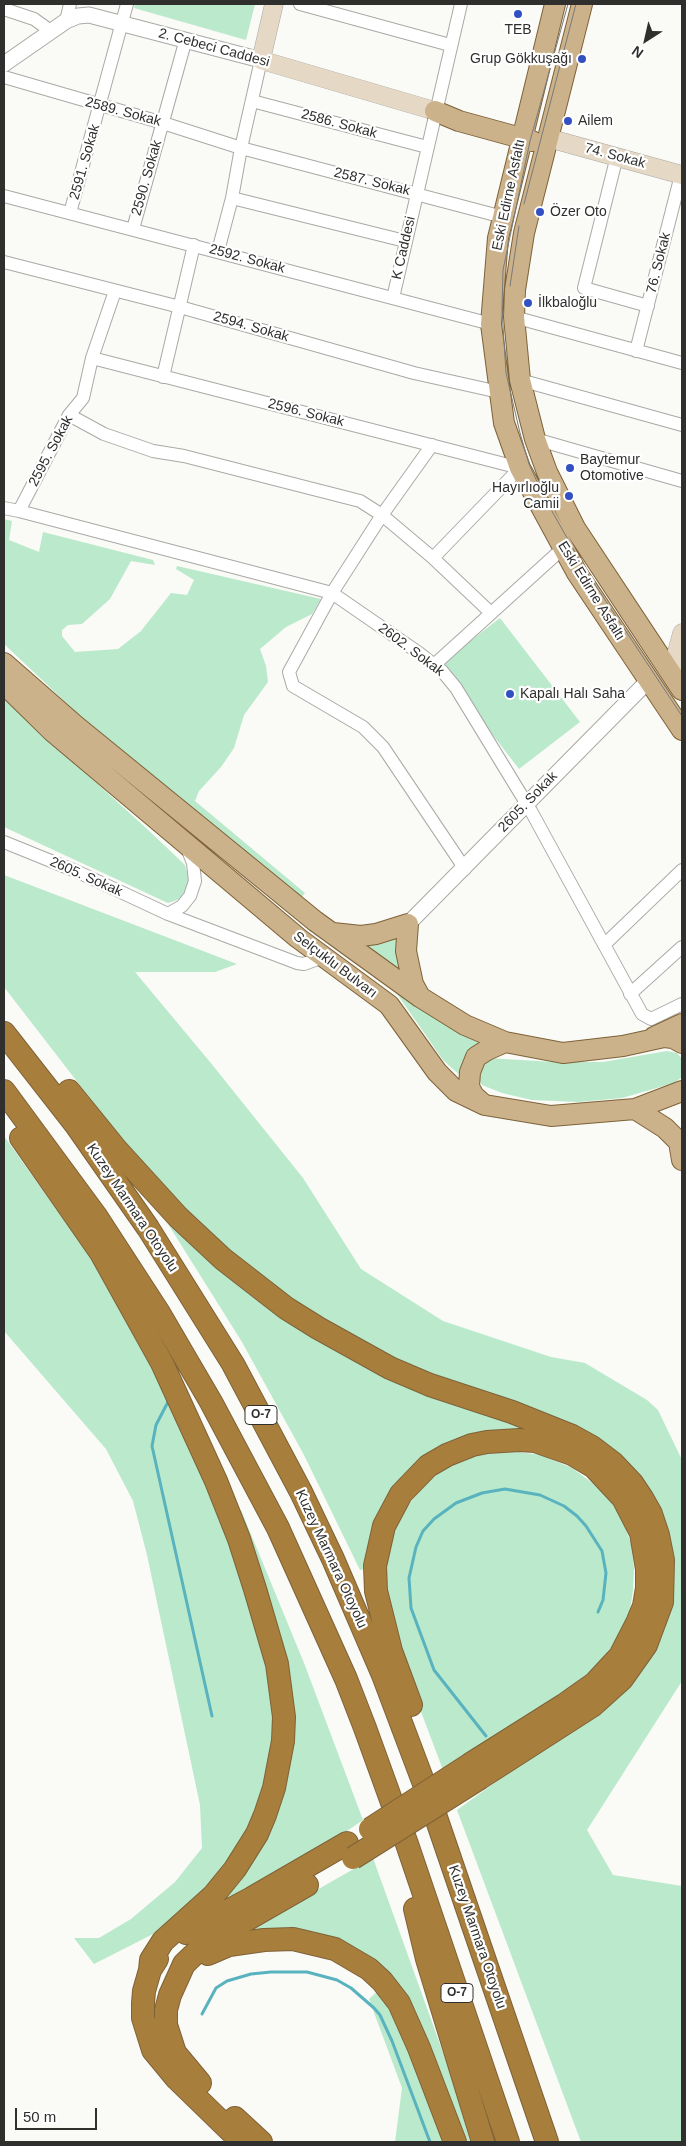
<!DOCTYPE html>
<meta charset="utf-8">
<style>
body{margin:0}
#map{position:relative;width:686px;height:2146px;overflow:hidden;background:#fafaf6;font-family:Helvetica,sans-serif}
canvas{display:block}
.frame{position:absolute;inset:0;border:5px solid #2f2f2e;pointer-events:none}
.north{position:absolute;left:621px;top:15px;width:50px;height:50px;-webkit-text-stroke:4px #fff;paint-order:stroke;rotate:215deg;font-size:14px;font-weight:700;line-height:20px;text-align:center;color:#2f2f2e}
.north::after{content:'';display:block;margin:auto;width:18px;height:22px;background:#2f2f2e;clip-path:polygon(50% 0,100% 100%,50% 72%,0 100%)}
.scale{position:absolute;left:15px;top:2108px;width:82px;height:22px;box-sizing:border-box;border:2px solid #2f2f2e;border-top:0;padding-left:6px;font-size:15px;line-height:18px;white-space:nowrap;color:#2f2f2e;-webkit-text-stroke:4px #fff;paint-order:stroke}
</style>
<div id="map">
<canvas width="686" height="2146"></canvas>
<div class="frame"></div>
<div class="north">N</div>
<div class="scale">50 m</div>
</div>
<script>
const g = document.querySelector('canvas').getContext('2d');
g.lineJoin = 'round';
function fill(path, color) { g.fillStyle = color; g.fill(path, 'evenodd'); }
const shape = rows => new Path2D(rows.map(r => 'M' + r).join(''));
function strokePath(path, color, width, dash) { g.strokeStyle = color; g.lineWidth = width; g.lineCap = dash ? 'butt' : 'round'; g.setLineDash(dash || []); g.stroke(path); }
function write(font, color, halo, rows, align = 'center') {
  g.font = font + ' Helvetica,sans-serif'; g.lineWidth = 4.5; g.setLineDash([]); g.textBaseline = 'middle'; g.strokeStyle = halo; g.fillStyle = color; for (const [text, x, y, turn = 0] of rows) {
    g.save(); g.translate(x, y); g.rotate((+turn || 0) * Math.PI / 180); g.textAlign = isNaN(turn) ? turn : align; if (halo) g.strokeText(text, 0, 0); g.fillText(text, 0, 0); g.restore();
  }
}
fill(shape([
 [135,4,255,4,246,40,134,8],
 [4,519,12,521,9,540,39,552,43,532,153,560,155,565,131,561,110,599,82,624,68,625,62,630,62,636,75,652,118,649,141,631,171,593,187,595,194,580,176,569,177,566,321,599,312,614,286,627,260,649,266,666,268,682,244,715,234,748,221,767,199,791,195,801,305,893,301,898,76,712,4,644],
 [500,618,580,722,519,769,439,665],
 [4,699,146,828,185,865,189,878,186,894,177,900,168,903,4,827],
 [4,875,237,964,215,972,135,972,210,1062,303,1178,361,1269,443,1321,551,1357,585,1363,647,1400,658,1410,682,1460,682,1681,587,1830,613,1875,682,1886,682,2142,581,2142,457,1810,514,1769,601,1714,624,1692,655,1651,672,1604,650,1497,455,1383,382,1354,317,1319,232,1256,140,1163,4,987],
 [404,933,405,977,360,944,387,942],
 [395,991,489,1040,464,1079,443,1060],
 [667,1051,677,1053,682,1059,682,1077,674,1083,622,1098,579,1102,532,1100,502,1093,482,1085,478,1077,480,1069,487,1058,555,1062,603,1062],
 [4,1136,91,1258,172,1401,217,1505,267,1661,275,1725,263,1802,225,1873,159,1931,94,1964,74,1938,99,1938,131,1919,175,1882,202,1848,200,1805,147,1555,133,1501,106,1449,4,1331],
 [168,1224,239,1284,539,1433,493,1432,379,1514,370,1537,365,1569,360,1570,304,1455,242,1342],
 [511,1451,541,1455,572,1468,595,1485,612,1503,623,1521,631,1544,634,1568,633,1590,629,1616,613,1645,591,1671,551,1701,443,1770,409,1680,382,1578,389,1543,400,1515,431,1478,453,1464,478,1455],
 [241,1510,304,1663,363,1820,335,1839,223,1904,288,1753,236,1513],
 [373,1858,451,2075,470,2142,461,2142,365,1957,236,1936],
 [379,1990,395,2011,448,2142,395,2142,402,2088,369,1999]
]), '#bae9cc');
strokePath(shape([
 [169,1400,156,1425,152,1446,212,1716],
 [486,1736,434,1670,411,1608,409,1578,416,1547,423,1531,434,1519,456,1503,482,1493,505,1489,540,1495,564,1506,577,1516,586,1526,602,1551,606,1573,603,1600,598,1612],
 [202,2014,216,1988,227,1981,251,1974,271,1972,307,1972,337,1980,351,1988,374,2008,380,2015,392,2041,430,2142]
]), '#59b3bf', 3);
const minor = shape([
 [300,4,450,45],
 [4,9,34,19,52,32],
 [66,21,70,4],
 [4,77,163,123,241,148,503,217],
 [252,101,427,147],
 [617,156,584,288,648,306],
 [4,196,491,324],
 [232,198,405,241],
 [70,213,127,4],
 [133,229,186,39],
 [218,251,232,198,241,148,261,60],
 [4,262,180,307,414,373,499,392],
 [393,298,461,4],
 [514,317,682,363],
 [636,351,681,175],
 [92,358,520,468],
 [163,377,194,245],
 [520,380,682,425],
 [69,415,104,434,153,451,184,456,360,501,382,515,433,558,491,613],
 [535,439,682,481],
 [432,445,382,515,332,593,289,672,293,686,363,727,383,747,465,869],
 [4,508,19,511,69,415,83,398,92,358,115,291],
 [19,511,332,593,419,653,442,671,456,688,531,811,642,1014,651,1019,682,1004],
 [433,558,520,468],
 [434,665,562,549],
 [4,842,78,872,168,914,297,963,304,964,323,957],
 [168,914,182,906,190,896,195,881,193,863,187,848],
 [605,944,682,870],
 [630,994,682,947]
]);
const tertiary = shape([
 [4,64,66,21,78,16,89,15,261,60],
 [408,924,649,680]
]);
const secondary = shape([
 [274,4,261,60,435,111],
 [548,138,682,175],
 [671,673,682,633]
]);
const primary = shape([
 [555,4,498,238,491,324,504,423,520,468,577,573,682,730],
 [582,4,524,233,515,290,514,317,520,380,535,439,547,472,575,528,682,690],
 [435,111,459,121,532,141],
 [4,663,76,726,315,921,420,997,465,1025,505,1042,563,1053,623,1046,664,1037,673,1038,682,1043],
 [4,684,52,731,298,938,389,1005,437,1072,456,1091,485,1105,551,1116,635,1109,682,1091],
 [333,933,361,936,376,934,408,924,406,951,413,984,420,997],
 [654,1037,682,1024],
 [482,1103,474,1096,469,1087,470,1072,476,1057,487,1050,505,1042],
 [635,1109,665,1128,679,1142,682,1160]
]);
const motorway = shape([
 [4,1033,76,1125,148,1228,233,1364,301,1492,333,1559,383,1675,429,1797,547,2142],
 [4,1091,96,1216,159,1313,211,1402,278,1528,346,1679,365,1728,407,1844,508,2142],
 [69,1091,116,1149,178,1217,223,1259,286,1308,318,1328,390,1368,430,1385,512,1412,572,1436,592,1447,613,1463,632,1483,642,1498,651,1514,658,1535,663,1560,662,1602,646,1645,622,1679,592,1706,480,1778],
 [21,1138,101,1253,162,1363,216,1481,239,1539,255,1589,277,1664,284,1717,283,1741,274,1788,265,1815,257,1834,235,1869,213,1896,163,1941,151,1960,150,1970],
 [411,1705,391,1651,376,1591,375,1566,384,1526,401,1494,428,1466,447,1455,472,1445,487,1442,519,1440,535,1441,572,1454,594,1467,623,1498,641,1533,647,1569,647,1588,644,1606,637,1623,620,1656,595,1683,564,1705,472,1763],
 [415,1909,427,1959,483,2142],
 [186,1933,252,1898,347,1843],
 [208,1954,229,1945,264,1940,293,1939,335,1949,369,1969,382,1981,399,2003,419,2048,455,2142],
 [157,1959,150,1970,144,1991,143,2003,143,2018,153,2050,177,2079,242,2142],
 [200,2083,175,2053,166,2025,166,2010,170,1995,184,1964,206,1943,307,1885],
 [235,2118,261,2142]
]);
strokePath(minor, '#aaa9a6', 14);
strokePath(tertiary, '#aaa9a6', 17);
strokePath(secondary, '#aaa9a6', 19);
strokePath(primary, '#7e6238', 22);
strokePath(motorway, '#7e6238', 24);
strokePath(minor, '#fff', 12);
strokePath(tertiary, '#fff', 15);
strokePath(secondary, '#e5d8c5', 18);
strokePath(primary, '#cbb28b', 20);
strokePath(motorway, '#a87e3d', 22);
strokePath(shape([
 [568,4,530,141,503,270,502,310,506,373,520,433,529,464,544,497,584,568,682,716],
 [524,204,576,4],
 [510,286,519,226]
]), '#7a7a78', 1);
const motorwayBridge = shape([
 [370,1829,472,1763],
 [353,1858,480,1778]
]);
strokePath(motorwayBridge, '#7e6238', 24, []);
strokePath(motorwayBridge, '#a87e3d', 22);
for (const [x, y, r, color] of [
 [518,14,5,"#3250c1"],
 [582,59,5,"#3250c1"],
 [568,121,5,"#3250c1"],
 [540,212,5,"#3250c1"],
 [528,303,5,"#3250c1"],
 [570,468,5,"#3250c1"],
 [569,496,5,"#3250c1"],
 [510,694,5,"#3250c1"]
]) { const dot = new Path2D(); dot.arc(x, y, r, 0, 2 * Math.PI); g.fillStyle = color; g.fill(dot); strokePath(dot, '#fff', 2); }
for (const [x, y, w] of [
 [261,1415,32],
 [457,1993,32]
]) { const box = new Path2D(); box.roundRect(x - w / 2, y - 9.5, w, 19, 4); g.fillStyle = '#fff'; g.fill(box); strokePath(box, '#2f2f2e', 1); }
write('bold 12px', '#2f2f2e', null, [
 ["O-7",261,1415],
 ["O-7",457,1993]
]);
write('14px', '#2f2f2e', '#fff', [
 ["TEB",518,30,"center"],
 ["Grup Gökkuşağı",572,59,"right"],
 ["Ailem",578,121],
 ["Özer Oto",550,212],
 ["İlkbaloğlu",538,303],
 ["Baytemur",580,460],
 ["Otomotive",580,476],
 ["Hayırlıoğlu",559,488,"right"],
 ["Camii",559,504,"right"],
 ["Kapalı Halı Saha",520,694]
], 'left');
write('14px', '#2f2f2e', '#fff', [
 ["2. Cebeci Caddesi",214,48,15],
 ["2589. Sokak",123,112,15],
 ["2586. Sokak",339,124,15],
 ["74. Sokak",615,156,15],
 ["2591. Sokak",85,162,-74],
 ["2590. Sokak",147,178,-74],
 ["2587. Sokak",372,182,14],
 ["Eski Edirne Asfaltı",509,195,-78],
 ["K Caddesi",404,248,-77],
 ["2592. Sokak",247,259,15],
 ["76. Sokak",659,263,-76],
 ["2594. Sokak",251,327,16],
 ["2596. Sokak",306,413,14],
 ["2595. Sokak",51,451,-62],
 ["Eski Edirne Asfaltı",591,591,58],
 ["2602. Sokak",411,650,37],
 ["2605. Sokak",528,802,-46],
 ["2605. Sokak",86,877,24],
 ["Selçuklu Bulvarı",335,965,37],
 ["Kuzey Marmara Otoyolu",132,1208,56],
 ["Kuzey Marmara Otoyolu",331,1559,65],
 ["Kuzey Marmara Otoyolu",477,1937,71]
]);
</script>
